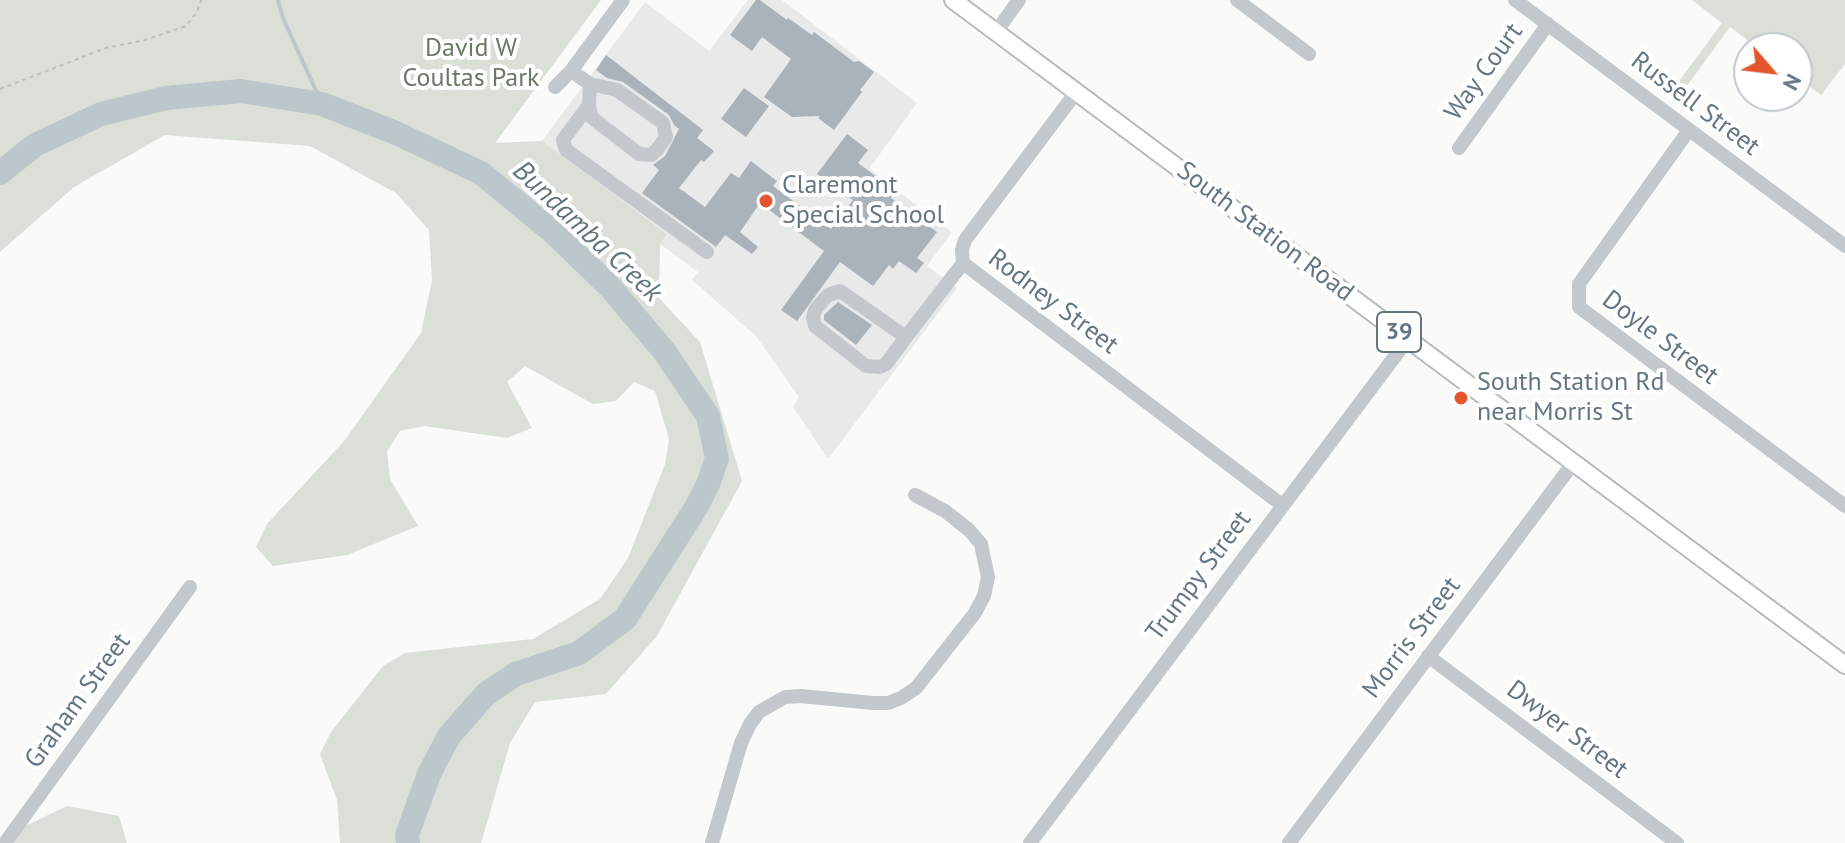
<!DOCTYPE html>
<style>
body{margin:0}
#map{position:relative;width:1845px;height:843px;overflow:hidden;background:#fafaf8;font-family:"PT Sans",sans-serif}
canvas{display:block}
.north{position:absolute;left:1733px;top:32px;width:80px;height:80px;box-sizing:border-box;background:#fff;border:2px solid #c1c8cd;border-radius:50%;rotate:118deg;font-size:22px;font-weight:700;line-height:32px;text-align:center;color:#657683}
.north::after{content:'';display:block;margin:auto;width:28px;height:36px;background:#e4572e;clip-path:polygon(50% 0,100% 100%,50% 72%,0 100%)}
</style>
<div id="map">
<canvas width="1845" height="843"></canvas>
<div class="north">N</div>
</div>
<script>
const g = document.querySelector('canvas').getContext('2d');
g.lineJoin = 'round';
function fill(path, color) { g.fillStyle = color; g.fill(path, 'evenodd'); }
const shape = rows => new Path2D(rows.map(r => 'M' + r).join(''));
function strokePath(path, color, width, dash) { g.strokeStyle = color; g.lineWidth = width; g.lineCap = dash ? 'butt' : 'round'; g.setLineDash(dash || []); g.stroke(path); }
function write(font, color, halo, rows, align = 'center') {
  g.font = font + ' "PT Sans",sans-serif'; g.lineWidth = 8; g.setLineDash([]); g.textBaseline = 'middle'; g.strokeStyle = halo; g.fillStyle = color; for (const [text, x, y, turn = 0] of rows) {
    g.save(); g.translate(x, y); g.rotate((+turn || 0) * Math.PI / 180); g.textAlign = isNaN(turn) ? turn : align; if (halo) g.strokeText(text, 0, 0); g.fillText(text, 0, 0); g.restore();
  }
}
fill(shape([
 [748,0,782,0,917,103,869,169,952,232,927,266,957,288,828,459,793,407,799,397,756,336,692,280,698,272,660,244,667,234,542,141,645,2,709,51]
]), '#e8e9e9');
fill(shape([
 [0,0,601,0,495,143,542,141,667,234,660,244,659,298,700,342,742,481,657,636,606,694,535,702,510,743,481,843,340,843,337,800,320,754,331,732,383,666,405,653,533,639,600,599,628,558,665,464,669,439,655,391,634,382,616,401,593,404,525,366,507,382,532,428,507,438,424,426,400,431,387,451,390,479,418,526,347,555,273,566,256,547,267,524,345,440,421,333,432,280,429,230,396,193,310,146,165,135,74,187,0,252],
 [1692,0,1845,0,1845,64,1821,95,1797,77,1797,48,1758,48,1730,27,1678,98,1671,92,1722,23],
 [67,806,119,816,127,843,14,843,19,829]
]), '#dadfd7');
strokePath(shape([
 [278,0,283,18,322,104]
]), '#bbc7cb', 4);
strokePath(shape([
 [0,173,35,145,101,114,166,98,241,91,322,104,396,133,481,173,553,232,610,287,664,351,708,416,717,458,709,482,697,506,625,619,579,653,516,674,486,694,449,736,429,774,407,835,408,843]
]), '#bbc7cb', 24);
fill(shape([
 [756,0,760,0,787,20,788,18,812,35,814,32,854,62,859,61,874,72,860,90,862,92,834,130,818,118,820,116,792,117,764,97,791,59,762,37,752,51,730,35],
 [606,55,703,130,697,138,714,151,704,162,701,160,679,188,705,207,731,173,739,178,751,161,777,181,773,186,831,229,853,200,817,174,847,134,868,150,858,163,896,191,891,198,937,232,917,258,924,263,916,273,899,261,893,269,889,265,873,286,840,262,797,321,781,310,824,251,760,203,740,232,758,247,752,254,725,235,716,247,642,193,659,170,653,165,665,156,679,129,674,125,669,115,623,82,607,78,596,70],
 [744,88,769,106,746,137,721,119],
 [838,302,872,325,856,345,824,320,824,315]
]), '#aab3b9');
const major = shape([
 [953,0,1845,665]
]);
strokePath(major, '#b5babe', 20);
strokePath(shape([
 [0,89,106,48,145,40,186,26,197,12,201,0]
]), '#bbbfc2', 2, [4, 4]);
strokePath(shape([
 [1237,0,1309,54],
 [1515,0,1845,246],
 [996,32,1019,0],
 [571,71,590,84,617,90,663,123,666,137,657,150,651,155,639,154,591,117,589,105,590,84],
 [555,87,571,71,623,0],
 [1077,91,965,240,962,250,963,263,1282,505],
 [589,105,563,140,566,150,707,252],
 [1689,130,1579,284,1579,307,1845,506],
 [1459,148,1548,24],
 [906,337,840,291,828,295,815,310,813,318,815,326,866,366,880,367,886,364,906,337,963,263],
 [1428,656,1677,843],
 [5,843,190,587],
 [712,843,741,743,750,724,759,712,785,697,801,696,873,703,888,703,901,698,916,688,975,613,984,596,988,577,981,544,969,530,945,511,915,495],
 [1030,843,1408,339],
 [1289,843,1574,462]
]), '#c3c8cc', 14);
strokePath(major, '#fff', 16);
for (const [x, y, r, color] of [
 [766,201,8,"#e4572e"],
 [1461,398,8,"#e4572e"]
]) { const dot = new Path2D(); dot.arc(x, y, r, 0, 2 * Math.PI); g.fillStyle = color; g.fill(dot); strokePath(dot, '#fff', 3); }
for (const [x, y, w] of [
 [1399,332,44]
]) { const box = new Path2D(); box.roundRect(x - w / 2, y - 20, w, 40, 6); g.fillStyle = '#fff'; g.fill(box); strokePath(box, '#657683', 2); }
write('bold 24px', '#657683', null, [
 ["39",1399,332]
]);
write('26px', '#687a64', '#fff', [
 ["David W",471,49],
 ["Coultas Park",471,79]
]);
write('26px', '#657683', '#fff', [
 ["Way Court",1484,72,-54],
 ["Russell Street",1695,104,37],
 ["South Station Road",1265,232,37],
 ["Rodney Street",1053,302,37],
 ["Doyle Street",1660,338,37],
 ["Trumpy Street",1199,576,-53],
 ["Morris Street",1412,638,-53],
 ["Graham Street",78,701,-54],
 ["Dwyer Street",1567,730,37]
]);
write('26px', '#657683', '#fff', [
 ["Claremont",782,186],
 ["Special School",782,216],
 ["South Station Rd",1477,383],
 ["near Morris St",1477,413]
], 'left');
write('italic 28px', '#60757c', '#fff', [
 ["Bundamba Creek",587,232,43]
]);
</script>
